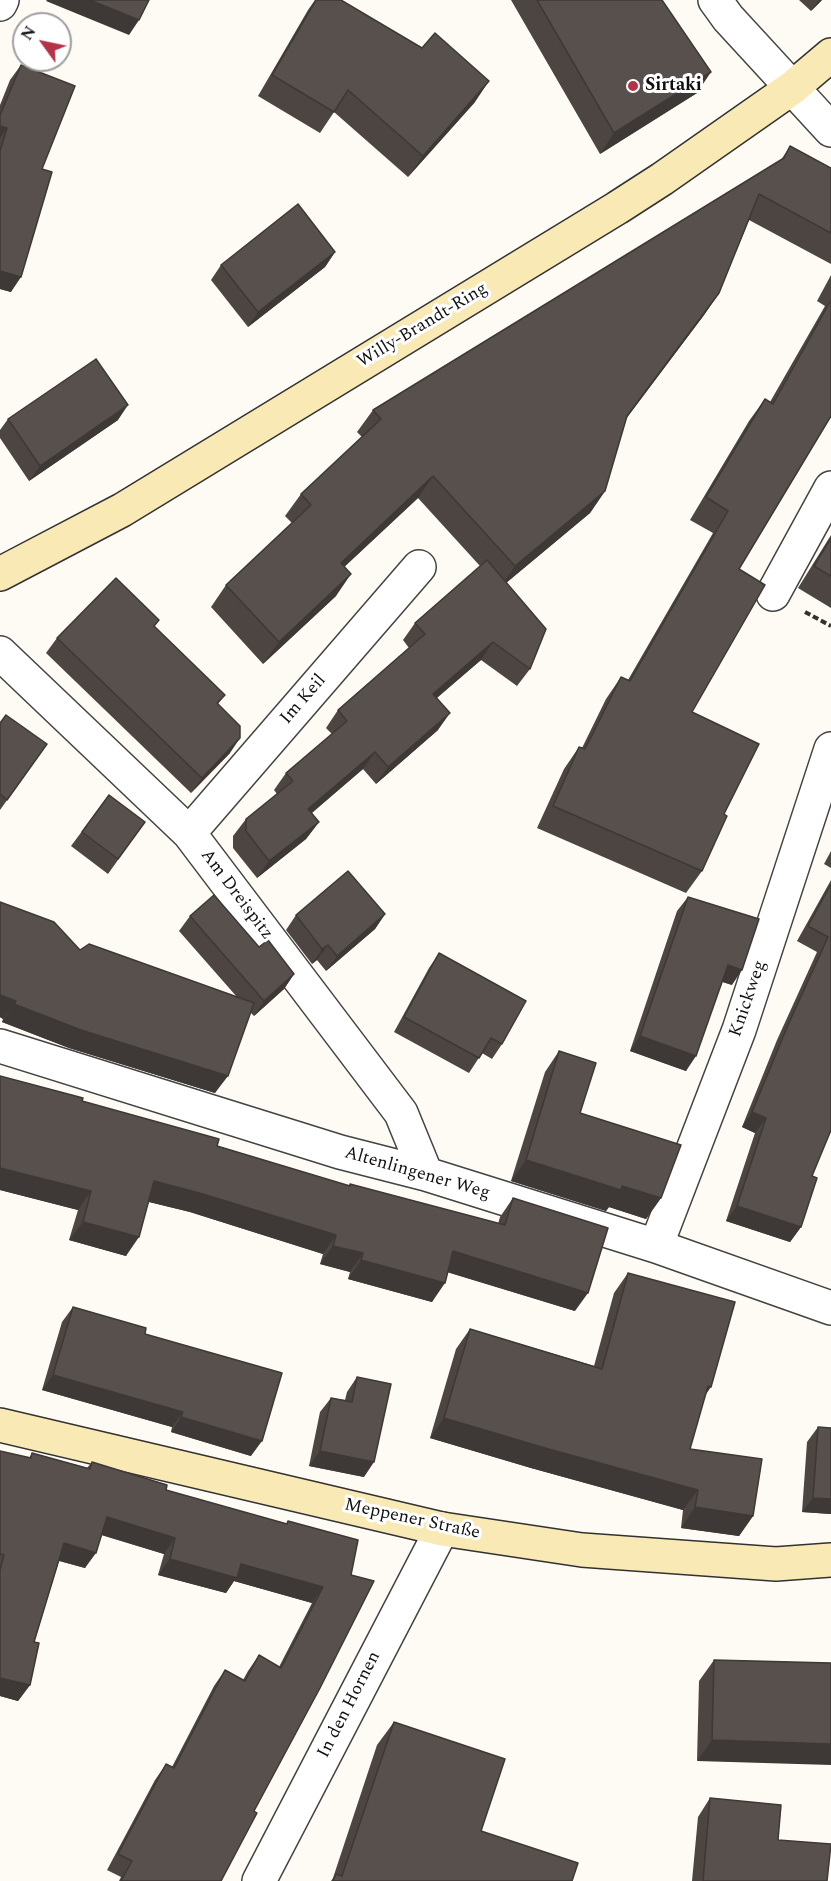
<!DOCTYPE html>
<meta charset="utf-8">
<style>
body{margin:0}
#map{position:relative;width:831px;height:1881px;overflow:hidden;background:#fefbf4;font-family:Spectral,serif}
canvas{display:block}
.north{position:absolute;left:12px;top:12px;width:60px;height:60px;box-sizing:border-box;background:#fff;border:2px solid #9f9f9f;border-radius:50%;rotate:303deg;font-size:16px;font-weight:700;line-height:24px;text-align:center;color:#101010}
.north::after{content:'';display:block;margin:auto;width:21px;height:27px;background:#b53347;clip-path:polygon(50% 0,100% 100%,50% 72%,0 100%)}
</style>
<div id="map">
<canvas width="831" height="1881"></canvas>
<div class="north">N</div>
</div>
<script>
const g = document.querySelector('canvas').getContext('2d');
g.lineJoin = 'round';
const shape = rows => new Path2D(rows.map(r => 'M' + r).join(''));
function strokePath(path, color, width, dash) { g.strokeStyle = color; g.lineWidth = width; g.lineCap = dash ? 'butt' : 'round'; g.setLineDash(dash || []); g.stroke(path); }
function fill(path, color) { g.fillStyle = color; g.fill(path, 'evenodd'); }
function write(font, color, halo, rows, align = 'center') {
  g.font = font + ' Spectral,serif'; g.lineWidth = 6; g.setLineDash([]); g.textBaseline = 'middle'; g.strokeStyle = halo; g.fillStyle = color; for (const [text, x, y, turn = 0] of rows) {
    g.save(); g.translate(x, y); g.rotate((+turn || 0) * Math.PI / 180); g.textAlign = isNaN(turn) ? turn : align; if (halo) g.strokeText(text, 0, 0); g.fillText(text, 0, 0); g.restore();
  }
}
const street = shape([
 [715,0,728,18,831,130],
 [0,4,2,0],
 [773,594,831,488],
 [0,653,189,833,401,1113,426,1174],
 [189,833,419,567],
 [0,1046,340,1152,426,1174,656,1246,831,1308],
 [656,1246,739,1030,831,749],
 [259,1881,442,1529]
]);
const secondary = shape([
 [0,574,122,510,617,208,662,179,792,88,831,55],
 [0,1425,442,1529,582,1550,776,1564,831,1560]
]);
strokePath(street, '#434343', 36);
strokePath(secondary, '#323232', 36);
strokePath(shape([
 [805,612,831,626]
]), '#323232', 4, [6, 3]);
strokePath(street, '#fff', 33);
strokePath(secondary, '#f8e9b5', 33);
fill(shape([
 [315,0,341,0,475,102,408,177,334,112,320,133,258,96,308,10],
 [511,0,662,0,697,93,600,154],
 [799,0,822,0,811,11],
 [21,65,11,292,0,289,0,105,10,80],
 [790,146,831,168,831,264,749,220,719,293,704,315,626,419,605,491,590,513,506,583,530,669,517,686,481,660,437,698,438,730,376,784,363,769,312,813,319,822,306,839,257,878,233,848,233,836,246,819,277,794,274,790,286,773,332,734,326,728,338,710,409,648,403,640,415,623,480,566,418,498,344,567,336,596,263,664,211,607,226,585,292,523,285,516,301,494,362,437,357,432,373,410,781,160],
 [335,252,325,267,248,327,211,280,221,265],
 [831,275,831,416,739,569,692,712,724,814,702,871,686,893,537,828,564,769,579,747,582,748,606,699,621,677,628,680,713,533,690,520,749,421,765,399,770,402,825,306,817,301],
 [8,419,118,420,29,481,0,438,0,430],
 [831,535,831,608,798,588],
 [155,627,225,695,218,704,230,753,191,793,46,653,57,638],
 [0,723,47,744,0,810],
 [109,795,145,822,108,874,71,846],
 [831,851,831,868,824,864],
 [831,880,831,1130,812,1176,801,1227,790,1242,726,1221,755,1133,742,1127,777,1040,817,952,797,941],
 [688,897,732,985,722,982,686,1071,630,1051,677,911],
 [0,902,80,950,237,997,179,931,190,916,259,947,294,974,284,989,254,1016,250,1012,215,1093,69,1048,2,1022,3,1019,0,1017],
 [385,914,375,929,326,971,317,960,312,964,286,930,296,915],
 [439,953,502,1044,492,1059,482,1053,469,1073,394,1032,429,968],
 [559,1051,580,1113,661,1198,646,1219,609,1207,606,1211,511,1181,545,1072],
 [0,1076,82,1101,217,1146,349,1186,350,1184,498,1224,500,1217,513,1198,575,1311,448,1272,432,1302,348,1279,350,1272,320,1264,323,1254,190,1212,149,1202,126,1256,69,1240,78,1210,0,1190],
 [628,1273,705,1395,690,1449,753,1516,739,1536,681,1528,683,1510,531,1468,430,1438,456,1349,470,1329,594,1366,614,1293],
 [73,1307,145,1334,251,1456,171,1432,172,1427,42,1390,62,1322],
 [357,1377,364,1477,309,1466,320,1412,331,1398,345,1400,347,1392],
 [818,1427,831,1428,831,1514,802,1512,807,1442],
 [0,1451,29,1458,32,1453,87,1468,92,1462,166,1490,286,1524,288,1521,358,1540,254,1811,221,1881,119,1881,121,1877,107,1870,155,1780,166,1764,172,1767,214,1686,225,1670,243,1680,248,1671,259,1655,279,1667,312,1603,234,1581,226,1593,158,1575,164,1554,101,1535,85,1568,59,1561,34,1642,30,1685,18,1701,0,1696],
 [714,1660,831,1663,697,1761,699,1681],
 [394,1722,481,1831,572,1881,331,1881,333,1878,377,1745],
 [710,1798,778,1840,827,1881,692,1881,698,1817]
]), '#4c4542');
fill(shape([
 [47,0,90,0,139,20,129,35,46,1],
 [819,0,822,0,811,11],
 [711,72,697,93,600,154,614,133],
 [489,81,475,102,408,177,423,156],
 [0,126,7,128,0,138],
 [335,252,325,267,248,327,258,312],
 [0,271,21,277,11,292,0,289],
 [719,293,704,315,611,438,627,416],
 [128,405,118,420,29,481,40,466],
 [433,476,418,498,325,585,341,563],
 [605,491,590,513,500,588,515,566],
 [351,574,336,596,263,664,279,642],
 [493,642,481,660,421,711,433,694],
 [450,713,438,730,376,784,388,767],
 [240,738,230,753,191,793,202,778],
 [375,752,363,769,296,826,308,809],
 [319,822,306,839,257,878,269,861],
 [385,914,375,929,326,971,337,956],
 [328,945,317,960,312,964,322,949],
 [728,965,742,970,732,985,718,980],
 [294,974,284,989,254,1016,264,1001],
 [0,995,16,1001,3,1019,0,1017],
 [14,1004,228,1076,215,1093,69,1048,2,1022],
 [640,1036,696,1056,686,1071,630,1051],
 [752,1112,766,1118,755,1133,742,1127],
 [526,1160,622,1186,661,1198,646,1219,609,1207,606,1211,511,1181],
 [0,1168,91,1191,78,1210,0,1190],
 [154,1181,203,1194,336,1235,323,1254,190,1212,141,1200],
 [737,1206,801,1227,790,1242,726,1221],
 [83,1222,139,1237,126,1256,69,1240],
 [333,1246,363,1253,350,1272,320,1264],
 [453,1251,588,1293,575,1311,440,1270],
 [361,1260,445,1283,432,1302,348,1279],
 [53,1375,183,1412,172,1427,42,1390],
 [708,1386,711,1387,697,1407],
 [181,1417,262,1441,251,1456,171,1432],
 [444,1418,698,1490,683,1510,531,1468,430,1438],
 [320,1451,374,1462,364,1477,309,1466],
 [813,1498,831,1499,831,1514,802,1512],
 [695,1507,753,1516,739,1536,681,1528],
 [107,1517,175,1538,164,1554,96,1533],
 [64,1543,96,1553,85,1568,53,1559],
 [170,1559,241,1564,323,1587,312,1603,234,1581,226,1593,158,1575],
 [0,1678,30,1685,18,1701,0,1696],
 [712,1740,831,1744,831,1765,697,1761]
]), '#3e3836');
const building = shape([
 [90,0,149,0,139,20,90,0],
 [316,0,341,0,422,48,435,33,489,81,423,156,348,90,334,112,272,75,316,0],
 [537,0,662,0,711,72,614,133,537,0],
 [21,65,75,86,42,169,52,172,21,277,0,271,0,151,7,128,0,126,0,115,21,65],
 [790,146,831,168,831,233,759,194,719,293,627,416,605,491,515,566,433,476,341,563,351,574,279,642,226,585,311,505,301,494,381,419,373,410,784,158,790,146],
 [298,204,335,252,258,312,221,265,298,204],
 [831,300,831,416,739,569,765,585,692,712,759,744,724,814,727,816,702,871,553,806,579,747,585,749,621,677,630,681,728,511,706,497,765,399,773,404,831,300],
 [96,359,128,405,40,466,8,419,96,359],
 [831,538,831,576,814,566,831,538],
 [487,560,546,629,530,669,493,642,433,694,450,713,388,767,375,752,308,809,319,822,269,861,246,831,246,819,293,781,286,773,347,721,338,710,425,634,415,623,487,560],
 [116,578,159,620,154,626,225,695,217,703,240,726,240,738,202,778,57,638,116,578],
 [6,715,47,744,7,800,0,794,0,723,6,715],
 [109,795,145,822,118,859,82,832,109,795],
 [348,871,385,914,337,956,328,945,322,949,296,915,348,871],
 [831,884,831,1130,812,1176,817,1178,801,1227,737,1206,766,1118,752,1112,788,1025,828,937,808,926,831,884],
 [214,895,259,947,268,940,294,974,264,1001,190,916,214,895],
 [688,897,759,919,742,970,728,965,696,1056,640,1036,688,897],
 [0,902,54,922,80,950,89,944,254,1003,228,1076,81,1030,14,1004,16,1001,0,995,0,902],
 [439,953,526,1001,502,1044,491,1038,479,1058,404,1017,439,953],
 [559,1051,596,1063,580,1113,681,1145,661,1198,622,1186,621,1190,526,1160,559,1051],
 [0,1076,83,1098,82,1101,219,1139,217,1146,350,1186,350,1184,505,1225,513,1198,608,1228,588,1293,453,1251,445,1283,361,1260,363,1253,333,1246,336,1235,203,1194,154,1181,139,1237,83,1222,91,1191,0,1168,0,1076],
 [628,1273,735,1302,711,1387,708,1386,690,1449,762,1459,753,1516,695,1507,698,1490,545,1448,444,1418,470,1329,602,1369,628,1273],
 [73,1307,146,1328,145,1334,282,1373,262,1441,181,1417,183,1412,53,1375,73,1307],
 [357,1377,391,1384,374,1462,320,1451,331,1398,352,1402,357,1377],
 [818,1427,831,1428,831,1499,813,1498,818,1427],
 [0,1451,31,1458,32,1453,90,1469,92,1462,167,1485,166,1490,287,1524,288,1521,358,1540,351,1575,374,1581,320,1688,254,1811,257,1813,221,1881,121,1881,132,1861,118,1854,166,1764,174,1768,225,1670,245,1681,259,1655,281,1668,323,1587,241,1564,237,1578,170,1559,175,1538,107,1517,96,1553,64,1543,34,1642,39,1643,30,1685,0,1678,0,1570,4,1555,0,1554,0,1451],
 [714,1660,831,1663,831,1744,712,1740,714,1660],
 [394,1722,505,1759,481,1831,578,1863,572,1881,333,1881,336,1874,342,1876,394,1722],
 [710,1798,781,1805,778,1840,831,1844,827,1881,703,1881,710,1798]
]);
fill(building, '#58504d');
strokePath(building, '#3e3836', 1.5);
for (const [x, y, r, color] of [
 [633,86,6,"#b53347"]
]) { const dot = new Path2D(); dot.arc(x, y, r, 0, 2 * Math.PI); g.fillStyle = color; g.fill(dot); strokePath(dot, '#fff', 2); }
write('bold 18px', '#101010', '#fff', [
 ["Sirtaki",645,86]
], 'left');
write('18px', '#101010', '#fff', [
 ["Willy-Brandt-Ring",423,326,-31],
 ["Im Keil",304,700,-49],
 ["Am Dreispitz",236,895,53],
 ["Knickweg",749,999,-71],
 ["Altenlingener Weg",417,1174,16],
 ["Meppener Straße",412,1520,12],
 ["In den Hornen",350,1705,-63]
]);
</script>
